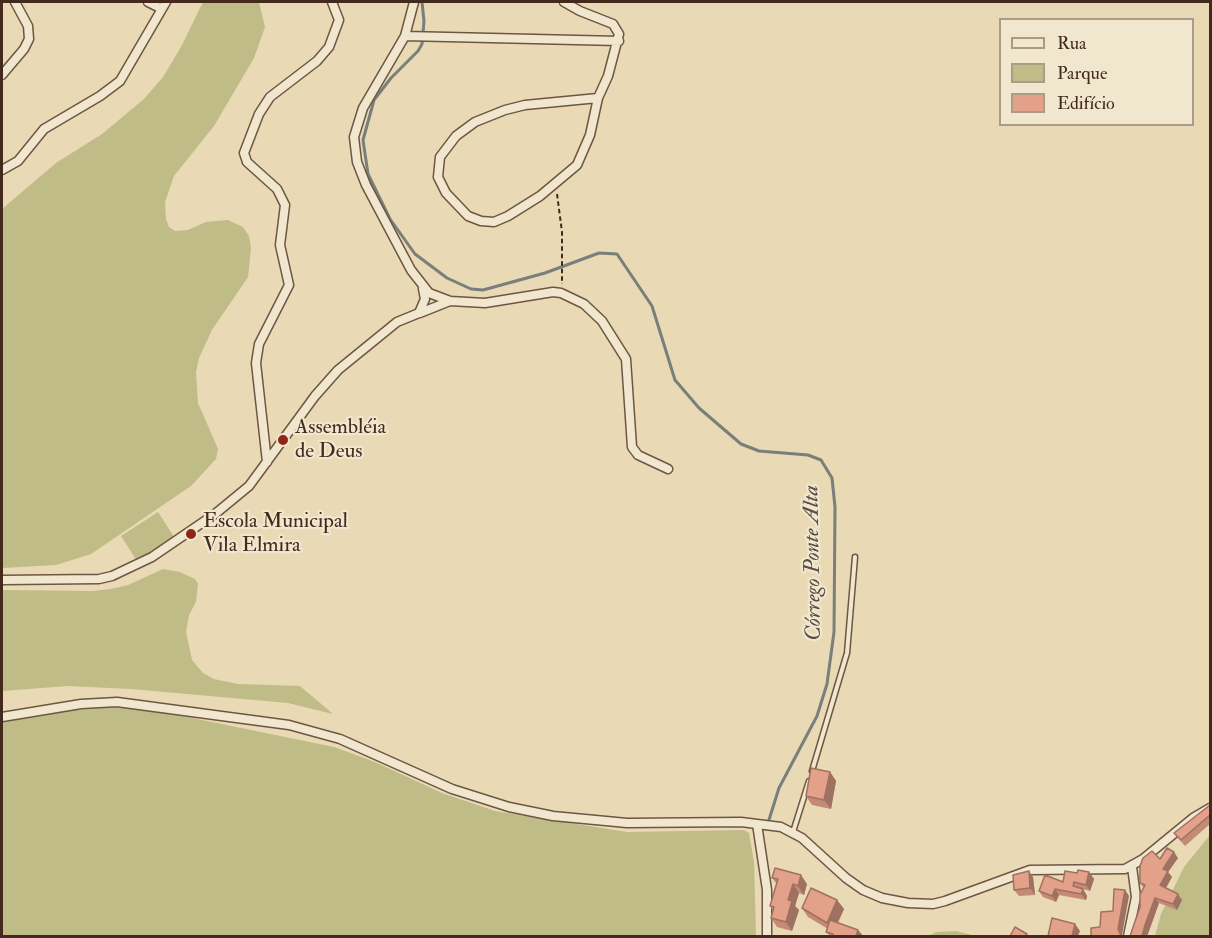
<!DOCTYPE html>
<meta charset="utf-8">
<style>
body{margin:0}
#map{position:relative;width:1212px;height:938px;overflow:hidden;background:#e9d9b4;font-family:"IM FELL Double Pica",serif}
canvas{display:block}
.frame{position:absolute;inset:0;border:3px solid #442a1d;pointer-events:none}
.legend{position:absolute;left:999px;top:18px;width:195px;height:108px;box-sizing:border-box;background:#f1e6ce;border:2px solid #ac9b87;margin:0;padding:8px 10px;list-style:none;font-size:18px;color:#442a1d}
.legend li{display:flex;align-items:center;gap:12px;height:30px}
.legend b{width:30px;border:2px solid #ac9b87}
</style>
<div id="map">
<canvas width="1212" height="938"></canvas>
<div class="frame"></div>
<ul class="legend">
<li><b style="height:8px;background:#f1e6ce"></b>Rua</li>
<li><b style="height:16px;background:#bfbc87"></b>Parque</li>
<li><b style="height:16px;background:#e3a189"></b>Edifício</li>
</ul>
</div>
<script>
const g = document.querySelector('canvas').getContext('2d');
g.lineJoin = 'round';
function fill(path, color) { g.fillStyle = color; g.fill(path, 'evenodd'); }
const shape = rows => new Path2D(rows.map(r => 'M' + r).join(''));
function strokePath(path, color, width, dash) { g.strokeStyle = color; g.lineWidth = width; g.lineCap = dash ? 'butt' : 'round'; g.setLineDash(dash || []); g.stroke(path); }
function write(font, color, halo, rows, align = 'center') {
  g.font = font + ' "IM FELL Double Pica",serif'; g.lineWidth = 4.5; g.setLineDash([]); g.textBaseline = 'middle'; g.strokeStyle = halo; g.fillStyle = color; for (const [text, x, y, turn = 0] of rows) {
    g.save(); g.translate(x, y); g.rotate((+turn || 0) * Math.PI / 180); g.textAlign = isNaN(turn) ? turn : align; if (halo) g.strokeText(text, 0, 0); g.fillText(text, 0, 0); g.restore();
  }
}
fill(shape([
 [203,2,259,2,265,27,254,58,214,126,174,176,165,202,166,219,169,227,175,231,188,230,206,222,228,220,243,227,249,236,251,248,248,277,212,330,199,358,196,372,198,403,218,449,216,459,191,486,91,554,56,565,2,568,2,209,56,163,102,134,144,99,163,77,181,47],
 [158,512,174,537,137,561,121,536],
 [163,569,180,572,195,579,198,584,196,602,189,615,186,632,192,660,203,673,214,679,238,684,300,686,333,714,288,703,131,689,68,686,2,691,2,590,93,591,111,589,128,585],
 [117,706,168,713,334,747,375,762,442,793,495,811,627,832,744,830,749,833,754,862,756,936,2,936,2,721,72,710],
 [1210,835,1210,936,1155,936,1161,914,1184,867],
 [956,931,976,936,929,936,936,932]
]), '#bfbc87');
strokePath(shape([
 [422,2,424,21,422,44,418,51,391,78,374,100,363,140,368,174,390,219,415,254,447,278,471,289,483,290,545,273,599,253,617,254,652,306,675,380,699,408,741,444,759,451,808,455,821,460,832,478,835,507,834,632,827,684,817,716,779,788,768,823]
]), '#797f7a', 3);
const lane = shape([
 [812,771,847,653,855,557],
 [793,832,809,781]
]);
const street = shape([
 [148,2,162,9],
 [414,2,405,36,363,108,354,137,357,162,366,185,411,270,429,293,450,301,485,303,553,292,561,293,584,304,602,321,626,359,632,447,638,455,668,469],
 [564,2,580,11,613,24,619,34,608,76,598,98,590,135,577,165,540,196,508,216,494,222,481,221,468,216,446,193,438,177,440,157,456,136,475,122,505,110,525,105,598,98],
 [405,36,619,41],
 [2,75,24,49,29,39,28,26,15,2],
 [2,170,18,161,44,129,100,96,120,81,166,2],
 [420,313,450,301],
 [267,462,256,363,259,344,289,285,280,245,285,205,277,189,247,162,244,153,259,114,270,97,317,61,329,47,339,20,332,2],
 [2,580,99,579,112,576,152,557,215,514,249,486,315,396,338,370,397,322,419,313,425,299,423,289],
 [2,717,81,704,117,702,289,725,340,739,452,789,509,807,553,816,627,823,741,822,781,827,802,838,846,878,863,890,882,898,908,903,933,904,945,901,1030,870,1125,869,1143,859,1193,818,1210,808],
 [757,824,767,890,767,936],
 [1128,936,1136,897,1132,867]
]);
strokePath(lane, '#6d5643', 7);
strokePath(street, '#6d5643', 11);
strokePath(shape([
 [557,194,562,232,562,284]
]), '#442a1d', 2, [4.5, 3]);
strokePath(lane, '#f1e6ce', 4);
strokePath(street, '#f1e6ce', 8);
fill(shape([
 [830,772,836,781,831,809,812,805,806,796],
 [1210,805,1210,824,1185,846,1174,833],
 [1178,858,1168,872,1172,877,1166,888,1182,900,1177,910,1159,903,1149,931,1147,936,1130,936,1140,907,1144,888,1140,883,1160,859],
 [1089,872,1094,879,1090,891,1083,889,1087,896,1086,900,1059,895,1056,902,1043,897,1039,891],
 [1033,877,1035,895,1019,896,1014,890],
 [772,878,807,884,804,895,799,893,795,906,799,910,792,931,777,927,771,918,773,910,770,906,777,884],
 [837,900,844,909,838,923,858,930,863,936,830,936,826,932,828,929,808,917,802,908]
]), '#c38a76');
fill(shape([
 [830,772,836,781,831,809,824,800],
 [1174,852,1178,858,1168,872,1172,877,1164,891,1160,885,1163,869],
 [1029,871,1033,877,1035,895,1030,888],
 [1089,872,1094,879,1090,891,1086,885],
 [801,875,807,884,804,895,798,886],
 [793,884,799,893,795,906,799,910,792,931,786,922,788,900],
 [1055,889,1059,895,1056,902,1052,896],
 [1083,889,1087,896,1086,900,1081,894],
 [1125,890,1129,896,1122,935,1123,936,1121,936,1118,929],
 [1178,894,1182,900,1177,910,1173,904],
 [1155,898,1159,903,1149,931,1147,936,1142,936,1145,925],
 [837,900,844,909,833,932,827,923],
 [1075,924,1080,931,1078,936,1072,936],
 [858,930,863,936,856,936]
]), '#9f7160');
const building = shape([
 [811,768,830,772,824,800,806,796,811,768],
 [1210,805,1210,815,1181,840,1174,833,1210,805],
 [1167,848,1174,852,1163,869,1168,871,1160,885,1178,894,1173,904,1155,898,1145,925,1142,936,1130,936,1140,907,1140,895,1145,885,1140,883,1140,866,1143,858,1152,851,1160,859,1167,848],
 [775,868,801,875,798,886,793,884,788,900,792,901,786,922,771,918,774,907,770,906,778,879,772,878,775,868],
 [1078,870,1089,872,1086,885,1074,882,1073,886,1083,889,1081,894,1055,889,1052,896,1039,891,1045,875,1063,882,1065,871,1077,873,1078,870],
 [1029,871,1030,888,1014,890,1013,875,1029,871],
 [811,888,837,900,827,923,802,908,811,888],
 [1114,889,1125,890,1118,929,1121,936,1091,936,1091,928,1100,927,1101,912,1113,911,1114,889],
 [1052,918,1075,924,1072,936,1048,936,1052,918],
 [830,920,858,930,856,936,833,936,833,934,826,932,830,920],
 [1015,927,1027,934,1025,936,1010,936,1015,927]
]);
fill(building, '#e3a189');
strokePath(building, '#9f7160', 1.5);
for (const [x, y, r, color] of [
 [283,440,6,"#8f2418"],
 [191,534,6,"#8f2418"]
]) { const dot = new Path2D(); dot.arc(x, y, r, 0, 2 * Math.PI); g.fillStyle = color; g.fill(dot); strokePath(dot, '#f1e6ce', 2); }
write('21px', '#442a1d', '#f1e6ce', [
 ["Assembléia",295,428],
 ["de Deus",295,452],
 ["Escola Municipal",203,522],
 ["Vila Elmira",203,546]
], 'left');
write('italic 22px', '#5a4d44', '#f1e6ce', [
 ["Córrego Ponte Alta",814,563,-91]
]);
</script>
